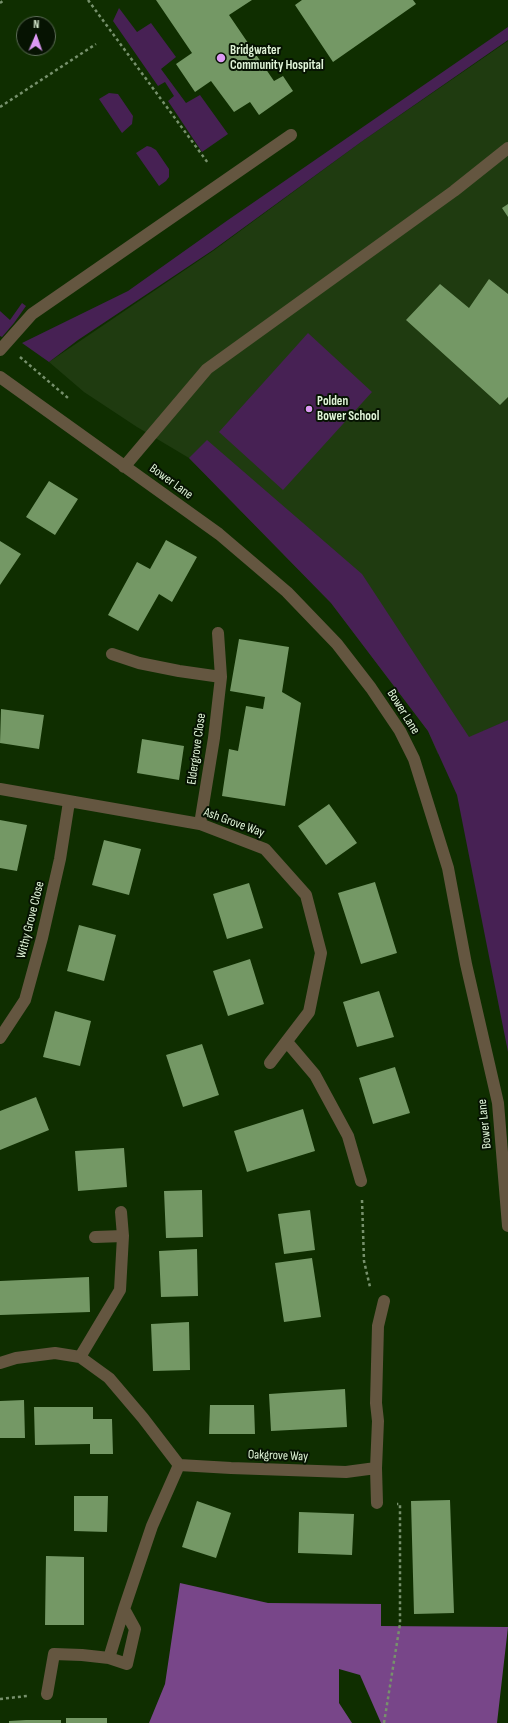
<!DOCTYPE html>
<style>
body{margin:0}
#map{position:relative;width:508px;height:1723px;overflow:hidden;background:#0f2e00;font-family:"Sofia Sans Condensed",sans-serif}
canvas{display:block}
.north{position:absolute;left:16px;top:16px;width:40px;height:40px;box-sizing:border-box;background:#061302;border:1px solid #5d6d58;border-radius:50%;rotate:2deg;font-size:11px;font-weight:700;line-height:16px;text-align:center;color:#e0f4d8}
.north::after{content:'';display:block;margin:auto;width:14px;height:18px;background:#dc99f4;clip-path:polygon(50% 0,100% 100%,50% 72%,0 100%)}
</style>
<div id="map">
<canvas width="508" height="1723"></canvas>
<div class="north">N</div>
</div>
<script>
const g = document.querySelector('canvas').getContext('2d');
g.lineJoin = 'round';
function fill(path, color) { g.fillStyle = color; g.fill(path, 'evenodd'); }
const shape = rows => new Path2D(rows.map(r => 'M' + r).join(''));
function strokePath(path, color, width, dash) { g.strokeStyle = color; g.lineWidth = width; g.lineCap = dash ? 'butt' : 'round'; g.setLineDash(dash || []); g.stroke(path); }
function write(font, color, halo, rows, align = 'center') {
  g.font = font + ' "Sofia Sans Condensed",sans-serif'; g.lineWidth = 4; g.setLineDash([]); g.textBaseline = 'middle'; g.strokeStyle = halo; g.fillStyle = color; for (const [text, x, y, turn = 0] of rows) {
    g.save(); g.translate(x, y); g.rotate((+turn || 0) * Math.PI / 180); g.textAlign = isNaN(turn) ? turn : align; if (halo) g.strokeText(text, 0, 0); g.fillText(text, 0, 0); g.restore();
  }
}
fill(shape([
 [508,41,508,720,469,738,438,754,428,731,331,603,189,458,137,427,84,392,49,362,213,251,361,142]
]), '#1f3b10');
fill(shape([
 [119,8,137,32,151,23,176,57,161,69,186,103,200,95,228,134,202,152,168,101,174,96,165,82,158,86,113,21],
 [508,27,508,40,361,142,213,250,78,340,49,362,22,343,128,291,228,220],
 [109,93,118,94,133,116,132,124,122,133,99,99],
 [147,146,151,147,156,150,169,169,169,177,166,181,159,186,136,153],
 [22,303,26,306,14,323,2,337,0,336,0,311,10,320],
 [308,333,372,392,283,490,219,432],
 [207,440,362,574,469,737,508,720,508,1052,457,795,428,731,331,603,189,458]
]), '#472154');
fill(shape([
 [180,1583,268,1603,381,1604,381,1626,508,1627,497,1723,381,1723,360,1675,339,1669,339,1703,352,1723,149,1723,165,1684]
]), '#784689');
fill(shape([
 [156,0,252,0,229,15,274,81,283,76,293,91,259,115,250,102,234,112,211,81,195,92,176,64,192,53],
 [302,0,413,0,416,4,333,62,295,5],
 [508,204,508,217,502,208],
 [489,279,508,294,508,397,500,405,406,320,440,284,469,308],
 [49,481,78,499,55,535,26,517],
 [166,540,197,557,172,602,159,594,138,631,108,615,137,562,150,569],
 [0,541,21,554,0,585],
 [239,639,289,647,282,692,301,703,285,806,222,796,229,749,238,751,246,706,263,709,265,697,230,691],
 [1,709,44,715,39,749,0,743],
 [142,739,184,746,179,780,137,773],
 [329,804,357,843,326,865,298,826],
 [0,820,27,825,17,871,0,868],
 [104,840,141,849,129,895,92,885],
 [375,882,397,953,361,964,338,893],
 [249,883,263,928,227,939,213,894],
 [79,925,116,935,104,981,67,971],
 [250,959,264,1004,228,1016,213,971],
 [379,991,394,1037,357,1047,343,1002],
 [55,1011,91,1021,80,1066,43,1057],
 [202,1044,219,1095,183,1107,166,1055],
 [395,1067,410,1113,373,1124,359,1078],
 [36,1097,49,1130,0,1150,0,1111],
 [303,1109,315,1151,247,1172,234,1131],
 [124,1148,127,1187,78,1191,75,1151],
 [202,1190,203,1237,166,1238,164,1191],
 [310,1210,315,1250,284,1254,278,1214],
 [197,1249,198,1296,161,1297,159,1251],
 [312,1258,321,1317,284,1322,275,1263],
 [89,1277,90,1312,0,1315,0,1281],
 [189,1322,190,1370,153,1371,151,1324],
 [345,1389,347,1427,271,1431,269,1394],
 [24,1400,25,1438,0,1438,0,1401],
 [210,1405,254,1405,255,1434,209,1434],
 [34,1407,93,1407,93,1419,112,1419,113,1454,90,1454,90,1444,35,1445],
 [74,1496,108,1496,107,1532,74,1531],
 [450,1500,454,1613,414,1614,411,1501],
 [197,1501,231,1513,216,1558,182,1547],
 [299,1512,354,1514,352,1555,298,1553],
 [46,1556,84,1557,84,1625,45,1625],
 [66,1718,107,1718,107,1723,66,1723],
 [26,1720,61,1720,61,1723,9,1723,9,1721]
]), '#749865');
strokePath(shape([
 [88,0,208,163],
 [0,3,4,0],
 [0,107,96,44],
 [20,357,68,398],
 [362,1200,364,1261,370,1287],
 [0,1699,27,1696],
 [384,1723,400,1624,400,1504,397,1504]
]), '#77916c', 2.5, [3, 3]);
strokePath(shape([
 [0,350,32,314,291,135],
 [0,377,219,534,287,592,337,644,371,688,400,731,414,759,448,868,466,964,498,1103,508,1226],
 [124,467,207,369,454,191,508,148],
 [112,654,139,663,179,671,221,677],
 [0,789,200,824,265,849,306,895,321,953,309,1012,270,1063],
 [200,824,214,738,221,677,218,633],
 [0,1038,25,1000,42,938,60,859,69,802],
 [287,1042,315,1075,348,1136,361,1181],
 [121,1212,123,1236],
 [80,1357,120,1290,123,1236,95,1237],
 [0,1363,16,1358,55,1353,80,1357,109,1378,143,1418,179,1465],
 [377,1503,376,1468,378,1421,376,1403,378,1326,384,1301],
 [109,1658,124,1609,152,1526,179,1465,231,1468,346,1472,376,1468],
 [47,1694,54,1654,82,1655,109,1658,127,1664,135,1629,124,1609]
]), '#645640', 12);
for (const [x, y, r, color] of [
 [221,58,5,"#dc99f4"],
 [309,409,4,"#dc99f4"]
]) { const dot = new Path2D(); dot.arc(x, y, r, 0, 2 * Math.PI); g.fillStyle = color; g.fill(dot); strokePath(dot, '#061302', 1.5); }
write('bold 13px', '#e0f4d8', '#061302', [
 ["Bridgwater",230,51],
 ["Community Hospital",230,66],
 ["Polden",317,402],
 ["Bower School",317,417]
], 'left');
write('13px', '#e0f4d8', '#061302', [
 ["Bower Lane",171,482,36],
 ["Bower Lane",403,712,58],
 ["Eldergrove Close",197,749,-82],
 ["Ash Grove Way",234,823,20],
 ["Withy Grove Close",31,920,-76],
 ["Bower Lane",485,1124,-96],
 ["Oakgrove Way",278,1456,2]
]);
</script>
